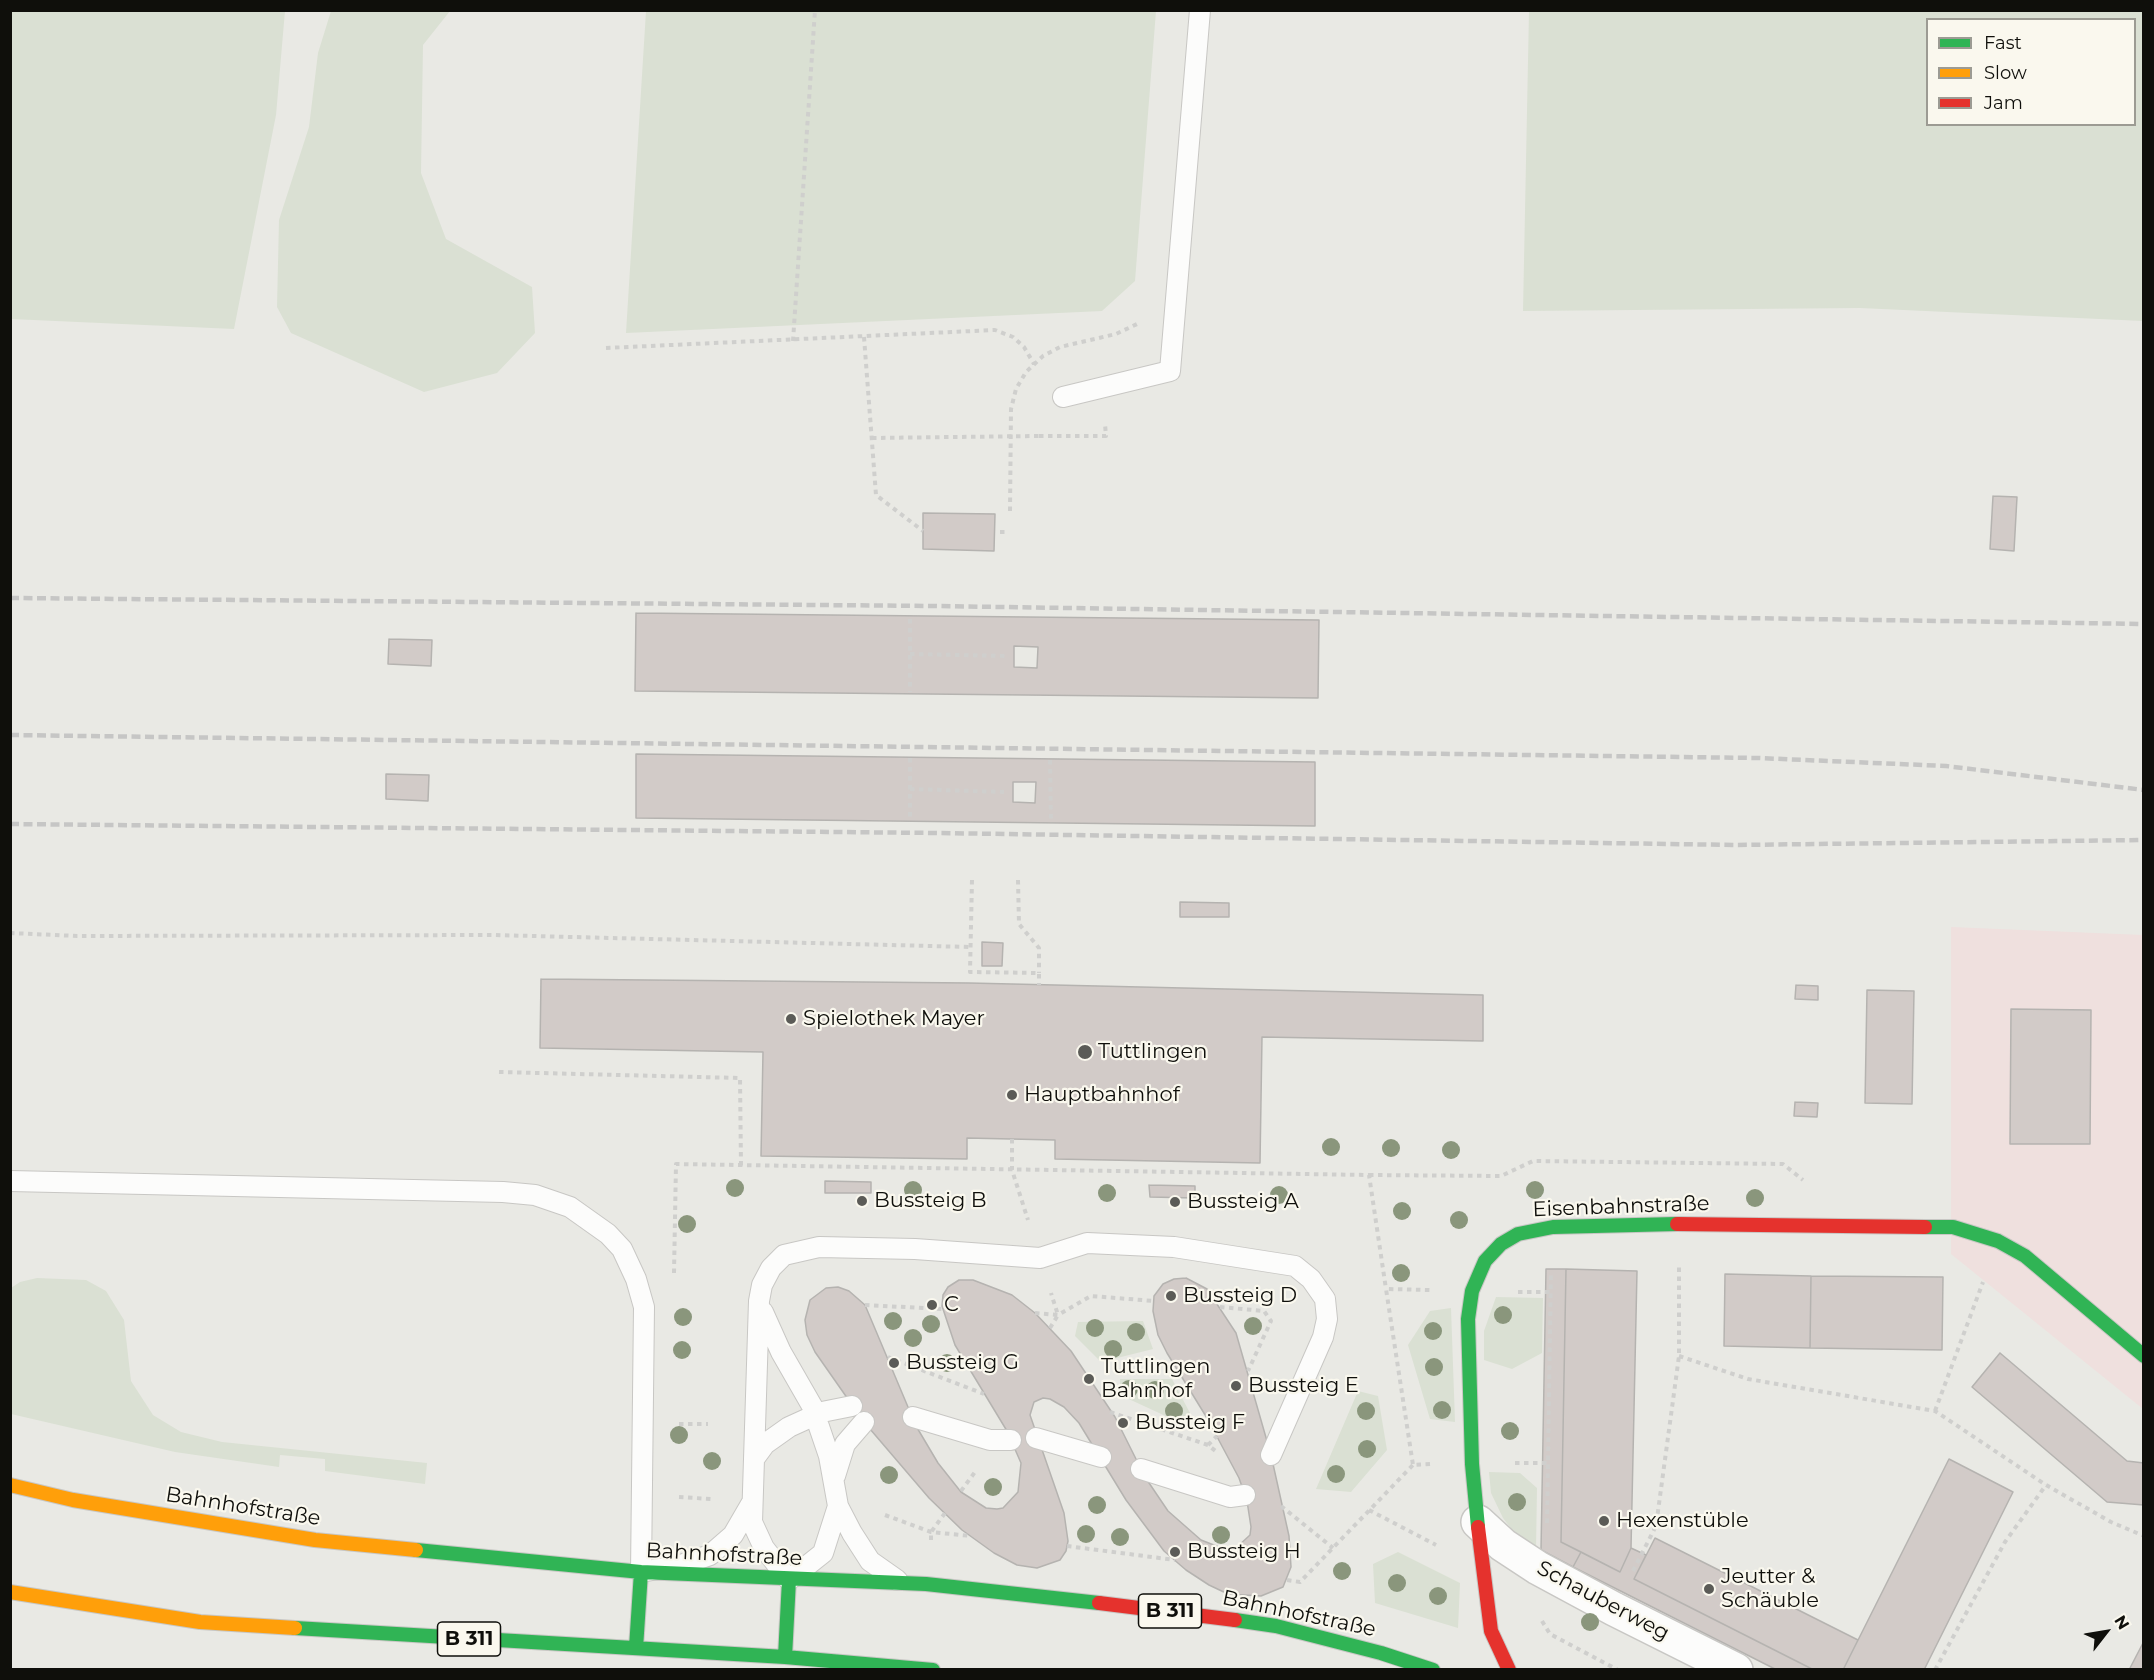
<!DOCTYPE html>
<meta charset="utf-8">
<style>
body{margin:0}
#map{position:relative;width:2154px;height:1680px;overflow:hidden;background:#e9e9e4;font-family:Montserrat,sans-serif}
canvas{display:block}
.frame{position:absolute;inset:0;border:12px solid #0f0f0b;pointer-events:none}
.legend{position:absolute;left:1926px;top:18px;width:210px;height:108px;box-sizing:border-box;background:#faf8ee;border:2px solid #9c9b93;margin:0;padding:8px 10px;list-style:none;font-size:18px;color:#0f0f0b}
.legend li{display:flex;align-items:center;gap:12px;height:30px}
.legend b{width:30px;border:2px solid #9c9b93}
.north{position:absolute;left:2076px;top:1602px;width:60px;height:60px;-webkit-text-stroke:4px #faf8ee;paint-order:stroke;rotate:59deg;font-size:16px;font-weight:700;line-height:24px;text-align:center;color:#0f0f0b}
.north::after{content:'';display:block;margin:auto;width:21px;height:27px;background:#0f0f0b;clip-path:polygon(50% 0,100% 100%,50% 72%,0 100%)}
</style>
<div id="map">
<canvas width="2154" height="1680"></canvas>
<div class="frame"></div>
<ul class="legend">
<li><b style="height:8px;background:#30b455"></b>Fast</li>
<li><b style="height:8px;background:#ff9f0a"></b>Slow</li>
<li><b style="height:8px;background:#e5322d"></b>Jam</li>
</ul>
<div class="north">N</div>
</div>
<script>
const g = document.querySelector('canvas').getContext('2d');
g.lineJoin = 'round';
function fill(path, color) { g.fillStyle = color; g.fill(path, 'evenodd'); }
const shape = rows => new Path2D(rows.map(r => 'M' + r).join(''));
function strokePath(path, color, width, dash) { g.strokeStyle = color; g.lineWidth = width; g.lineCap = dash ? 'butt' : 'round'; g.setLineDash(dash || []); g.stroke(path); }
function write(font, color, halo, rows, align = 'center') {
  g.font = font + ' Montserrat,sans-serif'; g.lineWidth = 4.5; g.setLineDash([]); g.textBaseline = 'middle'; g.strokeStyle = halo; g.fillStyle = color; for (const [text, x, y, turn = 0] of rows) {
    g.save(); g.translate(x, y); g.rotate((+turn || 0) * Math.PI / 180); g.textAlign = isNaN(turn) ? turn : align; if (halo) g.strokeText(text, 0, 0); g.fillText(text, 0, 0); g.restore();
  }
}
fill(shape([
 [1951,927,2143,935,2143,1409,1951,1254]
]), '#efe0de');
fill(shape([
 [11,10,285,11,276,115,234,329,11,319],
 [331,11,450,11,423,45,421,173,446,239,532,287,535,333,497,373,424,392,291,333,277,307,279,220,309,127,318,53],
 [646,11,1156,11,1135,281,1102,311,626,333],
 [1529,11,2143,11,2143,321,1860,308,1523,311],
 [1928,20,2134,20,2134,124,1928,124],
 [37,1278,86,1280,106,1291,124,1320,131,1381,153,1415,181,1432,222,1442,427,1463,425,1484,325,1471,325,1459,280,1455,279,1467,175,1452,11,1414,11,1288,20,1282],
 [1496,1297,1543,1298,1542,1353,1512,1369,1484,1360,1484,1331],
 [1451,1308,1455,1422,1430,1419,1408,1345,1430,1311],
 [1143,1321,1153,1349,1101,1362,1075,1336,1078,1322],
 [1120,1379,1172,1379,1190,1413,1183,1424,1120,1395],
 [1358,1391,1378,1396,1387,1450,1351,1492,1316,1489],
 [1489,1472,1520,1473,1537,1488,1536,1549,1513,1531,1503,1518,1491,1493],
 [1398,1552,1460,1583,1458,1628,1375,1603,1373,1564]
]), '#dae0d3');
const building = shape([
 [1993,496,2017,497,2014,551,1990,549,1993,496],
 [923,513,995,514,994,551,923,549,923,513],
 [636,613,1319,620,1318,698,635,691,636,613],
 [389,639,432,640,431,666,388,664,389,639],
 [1014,646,1038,647,1037,668,1014,667,1014,646],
 [636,754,1315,762,1315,826,636,818,636,754],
 [386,774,429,775,428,801,386,799,386,774],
 [1013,782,1036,782,1035,803,1013,802,1013,782],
 [1180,902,1229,903,1229,917,1180,917,1180,902],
 [982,942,1003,943,1002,966,982,966,982,942],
 [541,979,969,983,1483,995,1483,1041,1262,1037,1260,1163,1055,1159,1055,1140,967,1138,967,1159,761,1156,763,1052,540,1048,541,979],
 [1796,985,1818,986,1818,1000,1795,999,1796,985],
 [1867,990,1914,991,1912,1104,1865,1103,1867,990],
 [2011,1009,2091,1010,2090,1144,2010,1144,2011,1009],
 [1795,1102,1818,1103,1817,1117,1794,1116,1795,1102],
 [825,1181,871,1182,871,1193,825,1193,825,1181],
 [1149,1185,1195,1186,1195,1198,1150,1197,1149,1185],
 [1546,1269,1566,1269,1561,1542,1581,1552,1573,1567,1541,1550,1546,1269],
 [1566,1269,1637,1271,1631,1548,1620,1572,1561,1542,1566,1269],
 [1725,1274,1811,1276,1810,1348,1724,1346,1725,1274],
 [1811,1276,1943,1277,1942,1350,1810,1348,1811,1276],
 [1186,1278,1207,1289,1236,1333,1271,1455,1289,1536,1291,1567,1283,1587,1261,1596,1228,1594,1209,1585,1186,1570,1164,1551,1126,1500,1079,1423,1064,1407,1050,1399,1043,1398,1034,1402,1030,1415,1064,1513,1068,1541,1066,1551,1060,1560,1037,1568,1017,1565,994,1553,962,1530,929,1498,864,1422,815,1352,807,1335,805,1320,810,1300,826,1288,838,1287,849,1291,865,1305,916,1426,938,1463,961,1492,986,1508,997,1509,1003,1508,1018,1492,1021,1463,1007,1431,955,1345,942,1306,943,1295,948,1287,959,1280,973,1280,1012,1295,1035,1313,1071,1351,1115,1417,1145,1477,1168,1511,1201,1540,1224,1549,1236,1548,1250,1535,1251,1527,1247,1501,1239,1478,1207,1418,1167,1353,1158,1335,1153,1311,1154,1296,1163,1284,1174,1279,1186,1278],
 [2000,1353,2127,1461,2144,1463,2144,1505,2107,1502,1972,1387,2000,1353],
 [1949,1459,2013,1492,1924,1670,1843,1670,1949,1459],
 [1655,1538,1858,1640,1843,1670,1814,1670,1634,1579,1655,1538],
 [1631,1548,1646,1555,1634,1579,1814,1670,1777,1670,1573,1567,1581,1552,1620,1572,1631,1548],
 [2144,1641,2144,1670,2129,1670,2144,1641]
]);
fill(building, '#d2cbc8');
strokePath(building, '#b5b3b0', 1.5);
const lane = shape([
 [1063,397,1170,371,1200,10],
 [10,1181,503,1192,535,1195,570,1207,608,1234,622,1249,636,1279,644,1307,641,1572,681,1565,710,1555,733,1535,751,1504],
 [763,1312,781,1352,812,1406,829,1456,838,1506,852,1533,870,1561,897,1580],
 [913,1417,990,1440,1011,1440],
 [1036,1438,1101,1457],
 [754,1459,765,1444,789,1427,822,1412,852,1406],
 [1141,1469,1230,1497,1245,1495],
 [835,1476,845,1444,864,1422],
 [838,1506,823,1553,789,1580,764,1548,752,1522,759,1301,762,1285,771,1268,784,1255,819,1247,915,1249,1040,1258,1087,1243,1174,1247,1295,1266,1311,1279,1325,1299,1327,1319,1323,1337,1271,1455]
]);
const street = shape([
 [1478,1522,1503,1545,1538,1568,1614,1609,1736,1670]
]);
const fast = shape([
 [1925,1227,1953,1227,1998,1241,2025,1256,2144,1356],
 [1478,1527,1472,1464,1468,1319,1472,1291,1485,1261,1501,1244,1518,1234,1553,1227,1677,1224],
 [416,1550,641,1572,926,1584,1099,1603],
 [1235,1620,1276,1626,1381,1653,1433,1670],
 [295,1628,785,1657,933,1670],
 [636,1648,641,1572],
 [785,1657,789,1580]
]);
const slow = shape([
 [10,1485,73,1500,315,1540,416,1550],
 [10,1592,200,1622,295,1628]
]);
const jam = shape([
 [1677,1224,1925,1227],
 [1478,1527,1491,1631,1509,1670],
 [1099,1603,1235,1620]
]);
strokePath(lane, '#c8c7c4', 22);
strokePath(street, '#c8c7c4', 36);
strokePath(fast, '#c8c7c4', 16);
strokePath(slow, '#c8c7c4', 16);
strokePath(jam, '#c8c7c4', 16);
strokePath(shape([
 [864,337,876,495,923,531],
 [793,341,815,10],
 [606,348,995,330,1013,337,1024,347,1034,364],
 [1039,436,1106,436,1105,424],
 [872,438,953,437],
 [1010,511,1011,409,1016,389,1026,372,1043,356,1060,347,1116,334,1137,324],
 [1000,532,1009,532],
 [910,619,910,692],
 [910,654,1006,656],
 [910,758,910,820],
 [1050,760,1051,822],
 [910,789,1004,792],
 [972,880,970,972,1039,973,1039,985],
 [1018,880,1019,924,1039,948,1039,973],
 [10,933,77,936,493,935,970,947],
 [499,1072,740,1078,741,1166],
 [1012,1139,1012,1170,1028,1220],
 [1369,1175,1501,1176,1533,1161,1783,1164,1803,1180],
 [674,1273,676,1164,1369,1175,1386,1289],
 [1518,1292,1550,1292],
 [865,1305,942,1309],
 [1220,1307,1264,1311,1271,1321,1248,1371],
 [1035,1313,1058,1315,1091,1296,1154,1301],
 [1050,1328,1058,1315,1051,1293],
 [1679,1356,1748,1379,1935,1411,2046,1485,2111,1522,2144,1536],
 [888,1357,984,1394],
 [1935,1411,1983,1282],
 [1110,1412,1208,1445,1218,1453],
 [679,1424,708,1424],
 [1208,1445,1217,1436],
 [1515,1463,1548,1463],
 [1430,1464,1413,1465,1386,1289,1430,1290],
 [961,1491,975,1472],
 [679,1497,711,1499],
 [1281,1506,1333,1548],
 [1369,1510,1436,1545],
 [885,1515,931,1532,971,1536],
 [1547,1523,1551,1272],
 [931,1540,931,1532,945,1513],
 [1067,1546,1175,1560],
 [1633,1571,1656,1526,1679,1356,1679,1267],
 [1287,1580,1300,1582,1413,1465],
 [1542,1621,1550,1634,1618,1670],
 [1935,1670,2005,1542,2046,1485]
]), '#cfcfcd', 4, [4.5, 4.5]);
strokePath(lane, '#fcfcfb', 20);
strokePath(street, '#fcfcfb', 33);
strokePath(fast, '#30b455', 14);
strokePath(slow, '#ff9f0a', 14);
strokePath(jam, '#e5322d', 14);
strokePath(shape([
 [10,598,934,606,2144,624],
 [10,735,1758,758,1946,766,2144,790],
 [10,824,938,833,1736,845,2144,840]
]), '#c6c6c5', 4.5, [9, 4.5]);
strokePath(shape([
 [953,437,1039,436]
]), '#cfcfcd', 4, [4.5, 4.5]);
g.fillStyle = '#8a967c';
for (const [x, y] of [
 [1331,1147],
 [1391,1148],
 [1451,1150],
 [735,1188],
 [913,1190],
 [1535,1190],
 [1107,1193],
 [1279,1195],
 [1755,1198],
 [1402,1211],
 [1459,1220],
 [687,1224],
 [1401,1273],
 [1503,1315],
 [683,1317],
 [893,1321],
 [931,1324],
 [1253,1326],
 [1095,1328],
 [1433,1331],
 [1136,1332],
 [913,1338],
 [1113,1349],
 [682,1350],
 [947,1363],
 [1434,1367],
 [1129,1389],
 [1155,1390],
 [1442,1410],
 [1174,1411],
 [1366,1411],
 [1510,1431],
 [679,1435],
 [1367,1449],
 [712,1461],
 [1336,1474],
 [889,1475],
 [993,1487],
 [1517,1502],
 [1097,1505],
 [1086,1534],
 [1221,1535],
 [1120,1537],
 [1342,1571],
 [1397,1583],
 [1438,1596],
 [1590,1622]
]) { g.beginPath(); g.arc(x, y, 9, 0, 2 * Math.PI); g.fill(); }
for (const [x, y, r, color] of [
 [791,1019,6,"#5b5b57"],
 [1085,1052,8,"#5b5b57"],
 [1012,1095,6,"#5b5b57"],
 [862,1201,6,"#5b5b57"],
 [1175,1202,6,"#5b5b57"],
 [1171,1296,6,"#5b5b57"],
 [932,1305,6,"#5b5b57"],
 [894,1363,6,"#5b5b57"],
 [1089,1379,6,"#5b5b57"],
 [1236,1386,6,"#5b5b57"],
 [1123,1423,6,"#5b5b57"],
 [1604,1521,6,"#5b5b57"],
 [1175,1552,6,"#5b5b57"],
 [1709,1589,6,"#5b5b57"]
]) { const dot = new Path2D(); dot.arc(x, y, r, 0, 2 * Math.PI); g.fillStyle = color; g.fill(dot); strokePath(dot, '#faf8ee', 2); }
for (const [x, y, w] of [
 [1170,1611,63],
 [469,1639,63]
]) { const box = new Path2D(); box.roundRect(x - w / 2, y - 17, w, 34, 4.5); g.fillStyle = '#faf8ee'; g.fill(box); strokePath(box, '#0f0f0b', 1.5); }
write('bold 20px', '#0f0f0b', null, [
 ["B 311",1170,1611],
 ["B 311",469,1639]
]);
write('21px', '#0f0f0b', '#faf8ee', [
 ["Spielothek Mayer",803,1019],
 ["Tuttlingen",1098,1052],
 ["Hauptbahnhof",1024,1095],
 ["Bussteig B",874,1201],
 ["Bussteig A",1187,1202],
 ["Bussteig D",1183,1296],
 ["C",944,1305],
 ["Bussteig G",906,1363],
 ["Tuttlingen",1101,1367],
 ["Bahnhof",1101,1391],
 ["Bussteig E",1248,1386],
 ["Bussteig F",1135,1423],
 ["Hexenstüble",1616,1521],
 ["Bussteig H",1187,1552],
 ["Jeutter &",1721,1577],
 ["Schäuble",1721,1601]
], 'left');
write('21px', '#0f0f0b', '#faf8ee', [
 ["Eisenbahnstraße",1621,1207,-2],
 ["Bahnhofstraße",243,1507,9],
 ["Bahnhofstraße",724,1555,3],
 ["Schauberweg",1603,1601,28],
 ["Bahnhofstraße",1299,1614,12]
]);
</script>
